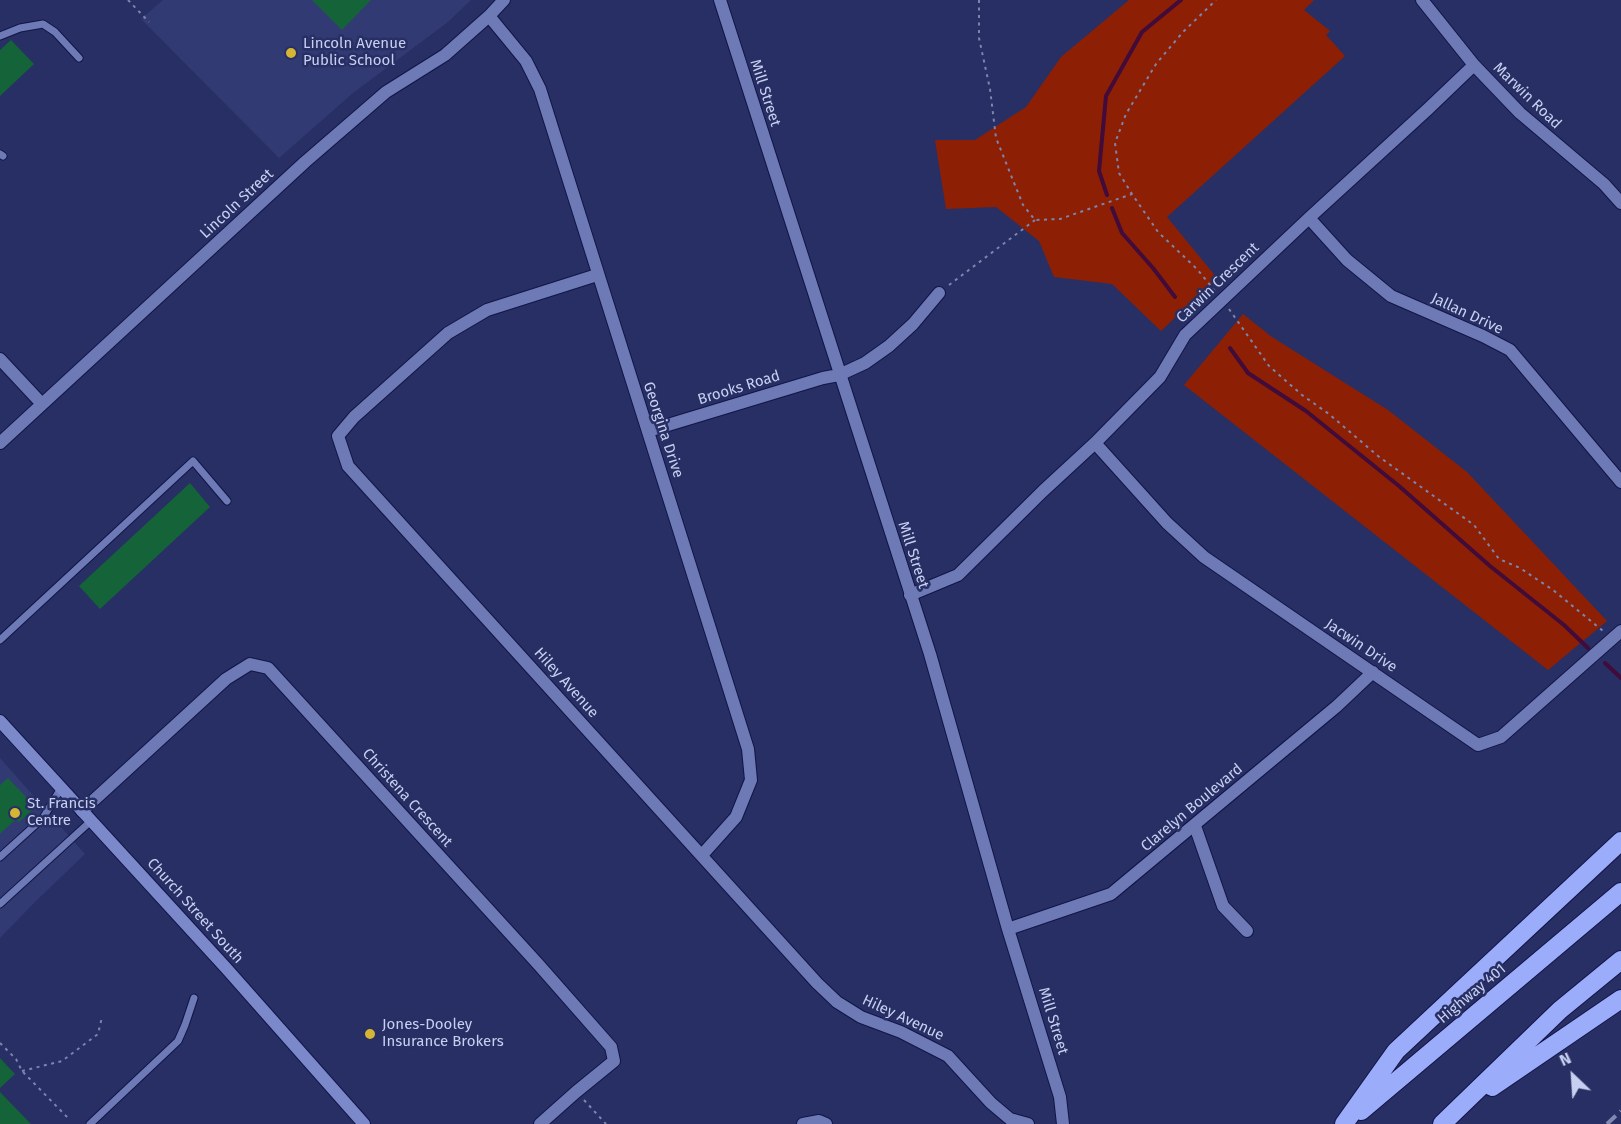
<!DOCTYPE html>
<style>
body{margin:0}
#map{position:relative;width:1621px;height:1124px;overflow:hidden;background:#282f64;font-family:"Fira Sans",sans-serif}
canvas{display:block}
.north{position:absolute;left:1543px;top:1046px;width:60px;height:60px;-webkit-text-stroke:4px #282f64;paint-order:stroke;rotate:335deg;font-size:16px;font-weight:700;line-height:24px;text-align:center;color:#c7d0f0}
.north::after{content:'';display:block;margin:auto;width:21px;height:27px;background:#c7d0f0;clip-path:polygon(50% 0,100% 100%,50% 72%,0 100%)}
</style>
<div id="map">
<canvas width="1621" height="1124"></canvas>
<div class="north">N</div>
</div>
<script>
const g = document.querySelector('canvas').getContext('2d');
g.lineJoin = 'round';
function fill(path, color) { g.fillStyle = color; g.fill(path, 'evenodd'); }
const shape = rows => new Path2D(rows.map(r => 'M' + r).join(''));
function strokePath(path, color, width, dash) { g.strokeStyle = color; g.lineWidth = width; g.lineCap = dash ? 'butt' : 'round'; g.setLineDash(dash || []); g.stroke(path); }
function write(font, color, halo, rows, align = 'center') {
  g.font = font + ' "Fira Sans",sans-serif'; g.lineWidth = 5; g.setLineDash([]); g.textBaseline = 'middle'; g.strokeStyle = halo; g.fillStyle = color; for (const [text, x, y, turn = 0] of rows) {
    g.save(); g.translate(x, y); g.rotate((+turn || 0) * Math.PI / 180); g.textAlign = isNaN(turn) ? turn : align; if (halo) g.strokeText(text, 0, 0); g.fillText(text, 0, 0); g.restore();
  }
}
fill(shape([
 [163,0,471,0,448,22,353,93,279,158,141,19],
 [0,758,85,854,36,901,0,938]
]), '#323a74');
fill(shape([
 [1129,0,1314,0,1304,10,1330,31,1326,35,1345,56,1167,217,1217,278,1161,331,1112,284,1054,277,1039,241,996,207,946,209,935,140,975,140,1026,107,1061,57],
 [1243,314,1272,337,1388,410,1467,472,1607,621,1548,670,1184,385]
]), '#8d2004');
strokePath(shape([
 [1107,195,1099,171,1106,96,1142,32,1181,0],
 [1112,208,1122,233,1153,268,1175,297],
 [1230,348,1248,373,1306,411,1399,486,1490,566,1564,625,1588,648],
 [1605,663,1621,678]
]), '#410b3a', 4);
fill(shape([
 [312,0,371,0,342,30],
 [11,40,34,64,0,96,0,50],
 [190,483,210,507,100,609,79,586],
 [8,778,28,799,29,798,37,806,19,822,16,819,0,834,0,785],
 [0,1058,15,1074,0,1088],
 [0,1092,31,1124,0,1124]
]), '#156338');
const service = shape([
 [0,36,20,28,43,24,55,32,79,58],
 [0,154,3,156],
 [0,640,193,461,227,501],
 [0,857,43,818,61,788],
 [0,904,92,820],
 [90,1124,178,1041,185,1025,194,998]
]);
const minor = shape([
 [720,0,930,654,1008,929,1060,1097,1063,1124],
 [1422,0,1474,65,1520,113,1604,184,1621,203],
 [489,16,526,61,540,89,748,749,751,780,736,817,702,855],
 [1309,218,1347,260,1391,296,1483,336,1510,350,1621,482],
 [597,275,487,310,448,333,354,417,338,436,348,466,817,983,837,1002,861,1017,901,1032,948,1056,991,1103,1010,1119,1028,1124],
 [0,359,42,404],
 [648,431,823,378,839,375,865,363,889,346,913,324,939,293],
 [0,443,305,162,386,92,445,55,489,16,504,0],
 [1095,443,1167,523,1204,557,1478,745,1501,737,1621,631],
 [910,595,958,575,1043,491,1095,443,1160,377,1185,335,1309,218,1428,109,1474,65],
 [82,811,226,679,250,664,268,668,538,964,611,1047,614,1061,576,1092,540,1124],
 [1195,826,1223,906,1247,931],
 [1008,929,1111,894,1337,706,1373,672],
 [803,1124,819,1121,826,1124]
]);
const secondary = shape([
 [0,721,226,968,364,1124]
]);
const motorway = shape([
 [1492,1087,1621,999],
 [1361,1111,1621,892],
 [1344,1124,1396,1051,1621,841],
 [1442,1124,1560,1010,1621,960]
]);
strokePath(service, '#121547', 9);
strokePath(minor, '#121547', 14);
strokePath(secondary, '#121547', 14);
strokePath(motorway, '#121547', 20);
strokePath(shape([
 [128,0,149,22],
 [979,0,979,38,990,89,996,138,1023,205,1035,220,1060,219,1132,194],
 [949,285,1035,220],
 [1215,291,1197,269,1158,232,1132,194,1119,173,1115,143,1126,114,1156,64,1183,32,1216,0],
 [1229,309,1269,366,1302,395,1329,414,1378,456,1474,525,1499,559,1520,568,1553,590,1603,631],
 [0,1043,16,1059,22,1071,68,1118],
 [22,1071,62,1061,98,1034,102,1017],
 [584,1100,606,1124]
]), '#7d85af', 2, [3, 4.5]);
strokePath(service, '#6d7ab5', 7);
strokePath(minor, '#6d7ab5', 12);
strokePath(secondary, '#7b89ca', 12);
strokePath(motorway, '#9bacfa', 18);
strokePath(shape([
 [1607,1124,1621,1111]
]), '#8088b1', 4, [12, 6]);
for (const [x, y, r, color] of [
 [291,53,6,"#d5b534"],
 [15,813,6,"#d5b534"],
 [370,1034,6,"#d5b534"]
]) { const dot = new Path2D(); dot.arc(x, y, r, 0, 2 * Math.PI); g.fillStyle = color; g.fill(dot); strokePath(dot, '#282f64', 2); }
write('15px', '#c7d0f0', '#282f64', [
 ["Lincoln Avenue",303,44],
 ["Public School",303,61],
 ["St. Francis",27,804],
 ["Centre",27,821],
 ["Jones-Dooley",382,1025],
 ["Insurance Brokers",382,1042]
], 'left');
write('15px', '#c7d0f0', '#282f64', [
 ["Mill Street",765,93,72],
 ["Marwin Road",1527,96,44],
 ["Lincoln Street",237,204,-43],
 ["Carwin Crescent",1218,283,-44],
 ["Jallan Drive",1467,314,25],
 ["Brooks Road",739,388,-17],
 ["Georgina Drive",663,430,72],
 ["Mill Street",913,555,72],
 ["Jacwin Drive",1361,646,34],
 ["Hiley Avenue",566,683,48],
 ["Christena Crescent",407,798,48],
 ["Clarelyn Boulevard",1192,808,-40],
 ["Church Street South",195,911,48],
 ["Highway 401",1472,994,-40],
 ["Hiley Avenue",903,1018,25],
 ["Mill Street",1053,1021,73]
]);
</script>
